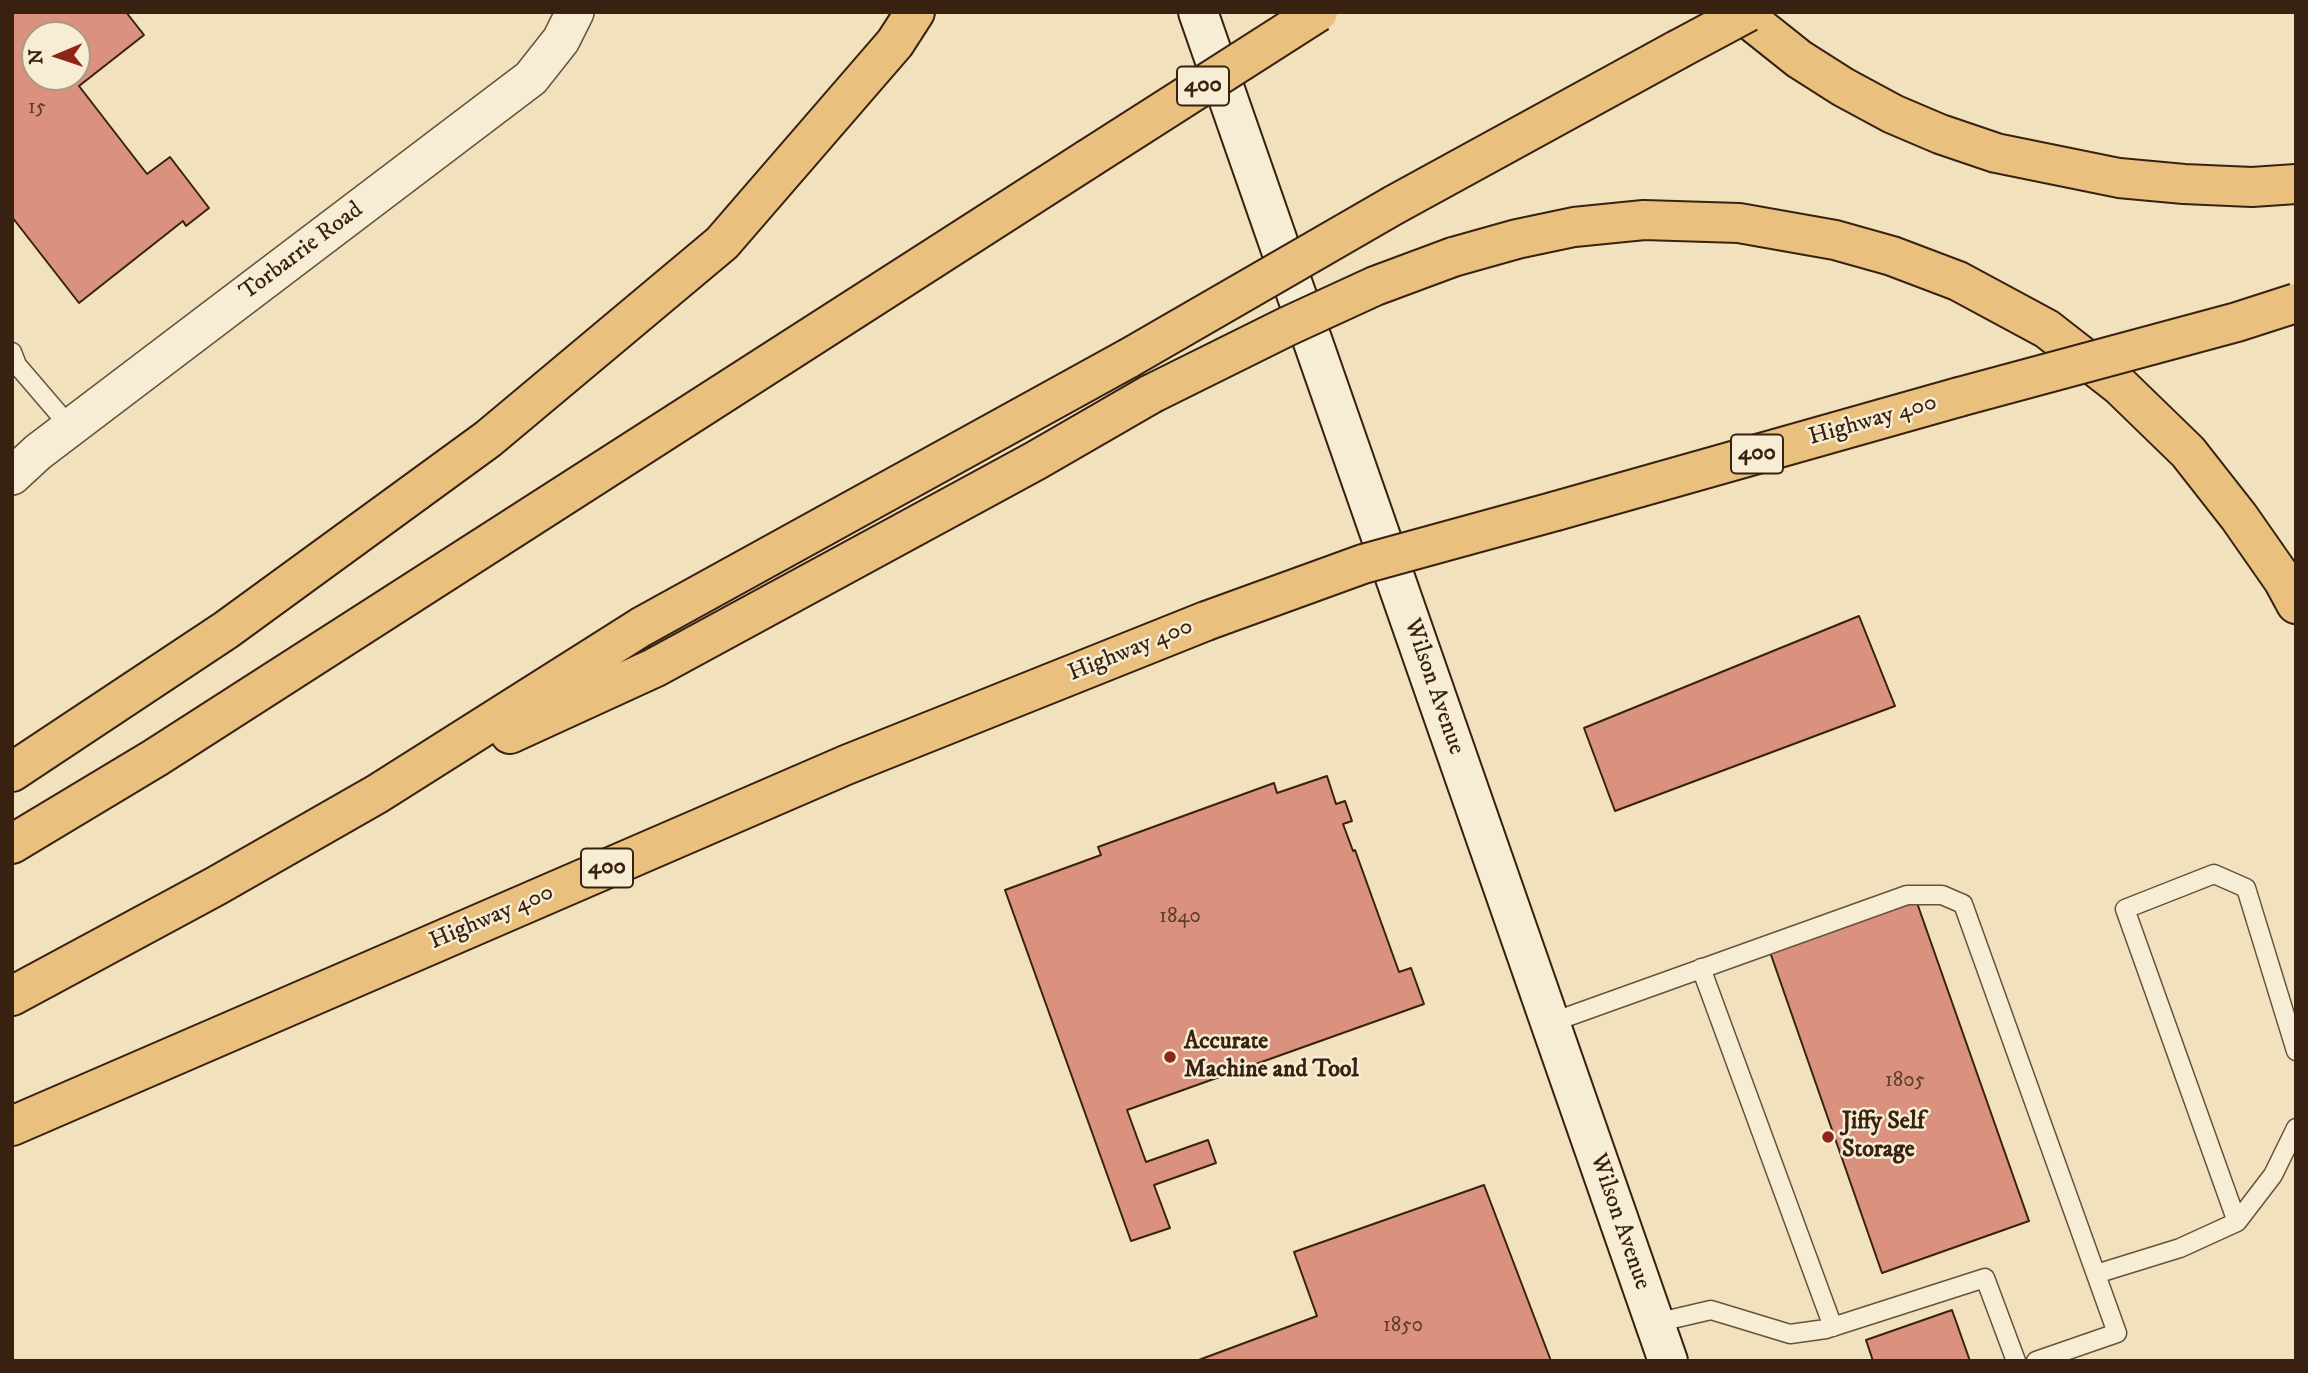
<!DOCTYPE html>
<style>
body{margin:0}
#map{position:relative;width:2308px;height:1373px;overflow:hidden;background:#f2e1bd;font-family:"IM FELL DW Pica",serif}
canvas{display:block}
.frame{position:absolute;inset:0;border:14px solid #382111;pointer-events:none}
.north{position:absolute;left:21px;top:21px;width:70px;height:70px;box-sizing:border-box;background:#f7ecd4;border:2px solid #ab9b86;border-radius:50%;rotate:268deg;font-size:19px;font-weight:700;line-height:28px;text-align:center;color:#382111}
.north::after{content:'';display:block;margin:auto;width:24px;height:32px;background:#8f2418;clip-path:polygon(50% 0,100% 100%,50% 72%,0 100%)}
</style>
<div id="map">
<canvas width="2308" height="1373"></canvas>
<div class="frame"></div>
<div class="north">N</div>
</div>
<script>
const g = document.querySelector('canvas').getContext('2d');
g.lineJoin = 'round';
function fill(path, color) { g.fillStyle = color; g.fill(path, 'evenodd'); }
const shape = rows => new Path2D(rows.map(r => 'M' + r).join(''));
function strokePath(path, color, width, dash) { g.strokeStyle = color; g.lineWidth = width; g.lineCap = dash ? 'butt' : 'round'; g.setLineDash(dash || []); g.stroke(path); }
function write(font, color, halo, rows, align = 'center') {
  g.font = font + ' "IM FELL DW Pica",serif'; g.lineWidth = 5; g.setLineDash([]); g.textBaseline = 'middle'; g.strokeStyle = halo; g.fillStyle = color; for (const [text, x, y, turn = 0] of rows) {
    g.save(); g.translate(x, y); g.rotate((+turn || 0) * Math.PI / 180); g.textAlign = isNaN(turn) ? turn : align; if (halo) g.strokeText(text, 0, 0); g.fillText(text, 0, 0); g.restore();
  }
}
const building = shape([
 [12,12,126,12,144,35,79,86,147,174,170,157,209,208,186,226,183,221,79,303,12,217,12,12],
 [35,35,77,35,77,77,35,77,35,35],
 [1859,616,1895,706,1615,811,1584,728,1859,616],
 [1327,776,1336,804,1345,801,1352,821,1343,824,1353,851,1355,850,1399,972,1411,968,1424,1004,1127,1110,1146,1162,1208,1140,1216,1163,1154,1185,1170,1228,1131,1241,1005,890,1101,855,1098,847,1274,783,1277,793,1327,776],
 [1916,900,2029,1221,1882,1273,1770,952,1916,900],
 [1484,1185,1551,1361,1196,1361,1317,1316,1294,1252,1484,1185],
 [1952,1310,1970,1361,1873,1361,1866,1340,1952,1310]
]);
fill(building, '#da927e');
strokePath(building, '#382111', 2);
const lane = shape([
 [12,352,17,365,71,428],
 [1701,968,1833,1327],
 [1550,1023,1907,895,1942,895,1963,904,2117,1333,2036,1361],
 [2237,1222,2125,909,2214,874,2246,888,2296,1051],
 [2096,1274,2180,1248,2237,1222,2273,1175,2296,1128],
 [1655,1323,1711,1310,1790,1334,1826,1329,1985,1278,2016,1361]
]);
const street = shape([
 [12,476,38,452,531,78,561,40,575,12]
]);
const secondary = shape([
 [1198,12,1668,1361]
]);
const highway = shape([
 [1740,12,1799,59,1843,87,1893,114,1940,134,1996,153,2119,178,2184,184,2252,187,2296,184],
 [1394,205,1677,50],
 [1453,257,1517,239,1574,227,1644,220,1739,223,1835,240,1892,256,1958,281,2047,329,2120,386,2188,452,2239,517,2283,580,2296,604],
 [1556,511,1959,397],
 [510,734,654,668,1035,461,1151,394],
 [12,772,226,630,488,439,722,243,895,43,915,12],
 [12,844,155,758,1088,159],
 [12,996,216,886,377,794,641,627,1129,358],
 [12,1126,846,765,1206,621]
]);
strokePath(lane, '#66513c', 21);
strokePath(street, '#66513c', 40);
strokePath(secondary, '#382111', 42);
strokePath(highway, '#382111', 42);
strokePath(lane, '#f7ecd4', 18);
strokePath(street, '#f7ecd4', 37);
strokePath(secondary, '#f7ecd4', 38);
strokePath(highway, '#e9c07e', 38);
const highwayBridge = shape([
 [1677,50,1748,12],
 [1088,159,1318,12],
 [1129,358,1394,205],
 [1151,394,1288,326,1375,286,1453,257],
 [1959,397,2237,322,2296,303],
 [1206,621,1363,564,1556,511]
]);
strokePath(highwayBridge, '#382111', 42, []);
strokePath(highwayBridge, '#e9c07e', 38);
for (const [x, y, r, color] of [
 [1170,1057,7,"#8f2418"],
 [1828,1137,7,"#8f2418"]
]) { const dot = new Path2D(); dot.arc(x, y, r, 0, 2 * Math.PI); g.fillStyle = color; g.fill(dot); strokePath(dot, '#f7ecd4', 2.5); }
write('21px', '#603d2c', null, [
 ["15",37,109],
 ["1840",1180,918],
 ["1805",1905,1082],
 ["1850",1403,1327]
]);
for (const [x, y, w] of [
 [1203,86,52],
 [1757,454,52],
 [607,868,52]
]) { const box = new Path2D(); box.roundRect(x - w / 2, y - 19.5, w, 39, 5); g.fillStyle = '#f7ecd4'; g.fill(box); strokePath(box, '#382111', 2); }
write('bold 23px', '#382111', null, [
 ["400",1203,86],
 ["400",1757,454],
 ["400",607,868]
]);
write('24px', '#382111', '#f7ecd4', [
 ["Torbarrie Road",302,252,-37],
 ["Highway 400",1873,421,-16],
 ["Highway 400",1131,651,-22],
 ["Wilson Avenue",1433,687,71],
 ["Highway 400",492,918,-23],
 ["Wilson Avenue",1619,1222,71]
]);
write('bold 24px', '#382111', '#f7ecd4', [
 ["Accurate",1184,1043],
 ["Machine and Tool",1184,1071],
 ["Jiffy Self",1842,1123],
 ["Storage",1842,1151]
], 'left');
</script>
